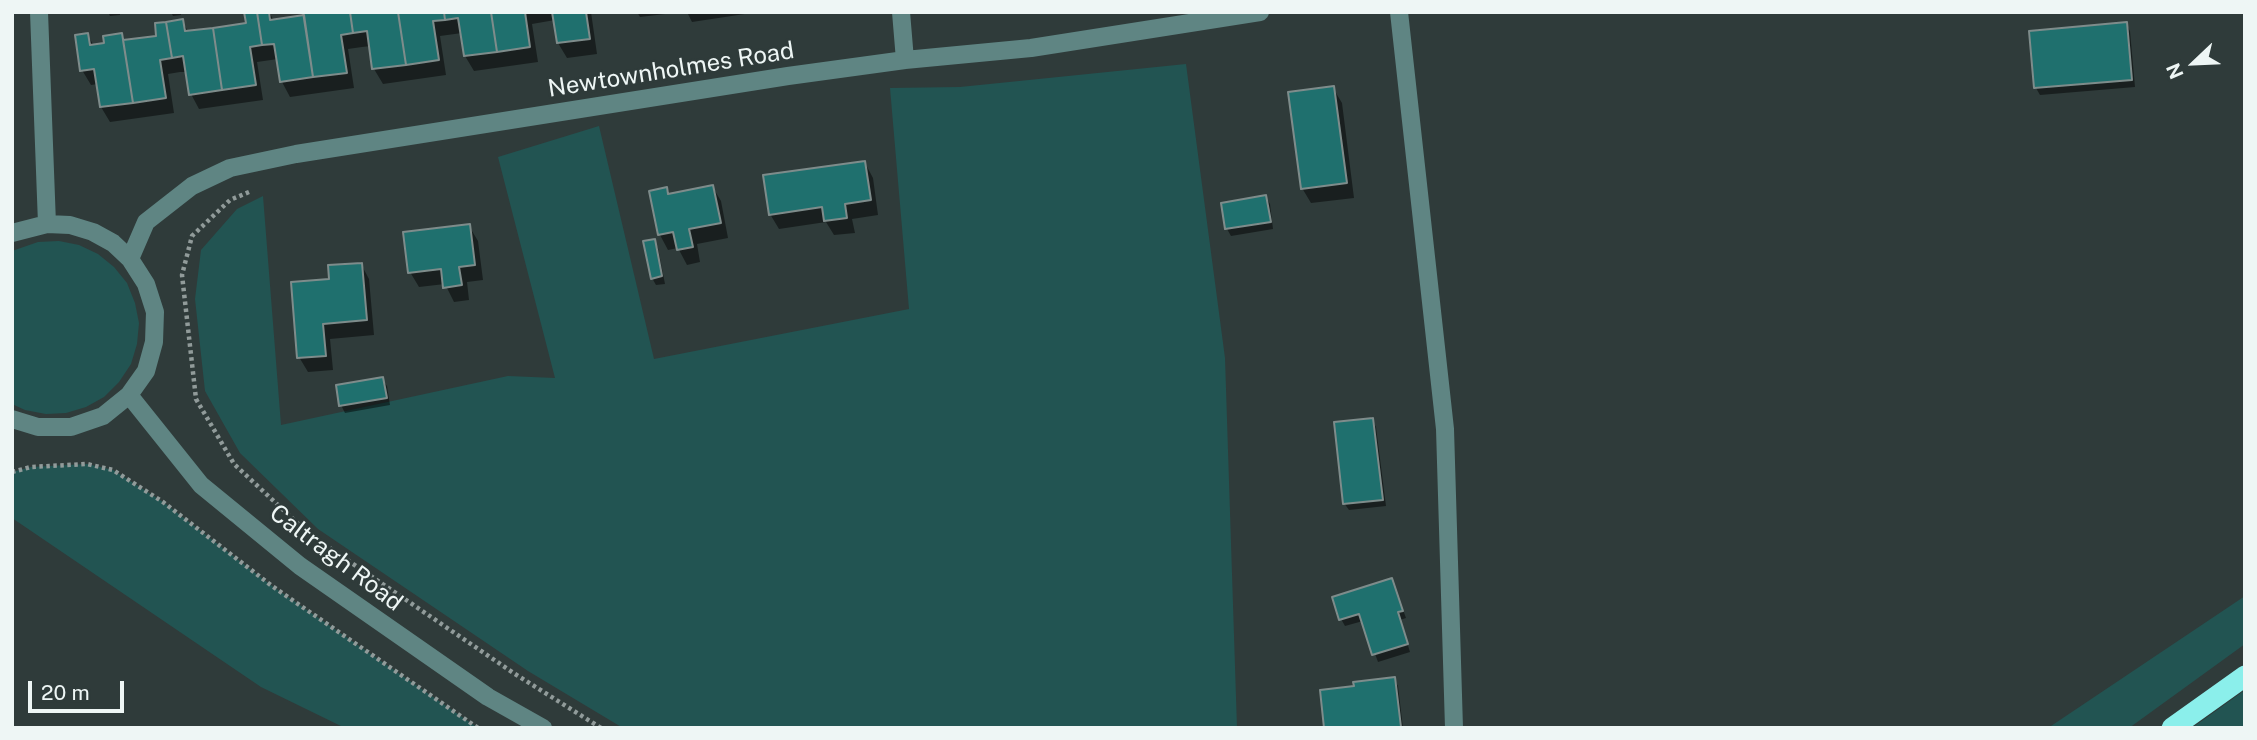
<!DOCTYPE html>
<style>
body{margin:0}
#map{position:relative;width:2257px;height:740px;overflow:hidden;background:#2f3b3a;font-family:"Public Sans",sans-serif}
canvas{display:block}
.frame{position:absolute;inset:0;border:14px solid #eef6f5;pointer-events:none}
.north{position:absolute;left:2159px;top:28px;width:70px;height:70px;-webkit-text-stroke:5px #2f3b3a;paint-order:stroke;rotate:247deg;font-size:19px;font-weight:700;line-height:28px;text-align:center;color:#eef6f5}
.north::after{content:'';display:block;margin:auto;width:24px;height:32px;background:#eef6f5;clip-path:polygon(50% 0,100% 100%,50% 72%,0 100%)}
.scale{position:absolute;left:28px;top:681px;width:96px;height:32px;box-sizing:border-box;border:4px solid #eef6f5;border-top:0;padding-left:9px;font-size:21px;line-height:24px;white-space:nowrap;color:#eef6f5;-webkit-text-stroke:5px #2f3b3a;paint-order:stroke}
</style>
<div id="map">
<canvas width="2257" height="740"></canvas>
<div class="frame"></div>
<div class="north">N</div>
<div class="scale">20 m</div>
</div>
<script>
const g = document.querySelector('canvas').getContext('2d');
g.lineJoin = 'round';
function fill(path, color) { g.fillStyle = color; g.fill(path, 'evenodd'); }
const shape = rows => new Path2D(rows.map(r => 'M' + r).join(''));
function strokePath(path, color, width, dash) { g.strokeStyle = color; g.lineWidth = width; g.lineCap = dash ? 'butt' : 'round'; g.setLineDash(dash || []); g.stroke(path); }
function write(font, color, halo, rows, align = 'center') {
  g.font = font + ' "Public Sans",sans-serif'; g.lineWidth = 5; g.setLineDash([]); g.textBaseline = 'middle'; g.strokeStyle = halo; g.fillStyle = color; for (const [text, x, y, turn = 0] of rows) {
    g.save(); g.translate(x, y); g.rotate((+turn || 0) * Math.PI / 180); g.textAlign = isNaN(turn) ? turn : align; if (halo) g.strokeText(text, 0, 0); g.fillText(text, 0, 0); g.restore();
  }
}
fill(shape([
 [1186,64,1225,358,1237,728,623,728,528,671,318,529,240,453,205,391,195,299,201,250,237,209,263,196,281,425,508,376,555,378,498,157,599,126,654,359,909,309,890,88,960,87],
 [59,241,79,245,98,254,114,267,127,283,135,303,139,323,137,344,131,364,119,382,104,397,86,407,66,413,46,414,25,410,12,404,12,251,38,242],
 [87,464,113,470,163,502,272,586,478,728,345,728,261,687,12,518,12,472,31,467],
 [2245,596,2245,644,2129,728,2048,728],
 [2245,690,2245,728,2192,728]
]), '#225452');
fill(shape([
 [108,12,120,12,120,15,110,16],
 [171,12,181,12,181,15,173,16],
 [248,12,269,12,274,21,305,16,305,12,591,12,597,54,567,58,558,43,555,20,532,24,538,62,474,71,465,56,462,33,440,36,446,75,383,84,374,69,371,46,362,47,348,49,354,88,290,97,282,82,278,59,257,62,263,100,199,109,191,94,187,72,180,72,168,74,174,113,110,122,101,107,98,84,91,85,82,70,87,34,94,46,106,44,121,35,125,42,158,37,182,21,189,33,248,24],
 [637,12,682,12,640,17],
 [687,12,758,12,692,22],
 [2126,24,2130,31,2135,87,2040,95,2036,88],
 [1333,88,1342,103,1354,198,1311,203,1302,188],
 [865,163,873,178,878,215,852,219,855,233,834,235,826,222,779,229,770,214],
 [712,186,721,201,728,238,697,244,700,262,687,265,678,248,668,250,660,235,651,192,666,189,669,195],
 [1266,197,1270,204,1273,229,1231,236,1227,229,1223,204],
 [469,226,478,241,483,280,467,282,469,300,454,302,445,284,419,287,410,272],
 [654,241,658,248,665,284,656,285,652,278],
 [361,264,369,279,374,335,330,339,333,370,308,372,299,357,331,280],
 [382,379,387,386,390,405,345,413,341,405],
 [1372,420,1376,427,1386,506,1349,510,1344,503],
 [1392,580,1406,618,1400,620,1410,652,1378,662,1363,621,1345,626,1341,619],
 [1394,679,1398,686,1403,728,1326,728,1356,687]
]), '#0007');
const building = shape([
 [244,12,257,12,262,45,250,47,256,85,222,90,213,28,246,23,244,12],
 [257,12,269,12,270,20,304,15,313,77,280,82,274,44,262,45,257,12],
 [303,12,350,12,353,33,341,35,347,73,313,77,303,12],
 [350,12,398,12,406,65,372,69,367,31,353,33,350,12],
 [398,12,444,12,445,20,433,21,439,60,406,65,398,12],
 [444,12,491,12,497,52,464,56,458,18,445,20,444,12],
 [491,12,525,12,530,47,497,52,491,12],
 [552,12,586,12,590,39,557,43,552,12],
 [183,19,185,31,213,28,222,90,189,95,183,56,172,58,166,22,183,19],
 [166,22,172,58,160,60,166,98,133,103,123,40,156,36,155,23,166,22],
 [2127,22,2132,80,2034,88,2029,31,2127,22],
 [88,33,90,45,104,43,103,36,122,33,133,103,100,107,94,69,80,71,75,35,88,33],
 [1334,86,1347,183,1301,189,1288,92,1334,86],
 [865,161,871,200,845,204,847,218,824,221,822,207,769,215,763,175,865,161],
 [713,185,721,223,689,229,693,247,677,250,673,232,658,235,649,191,667,187,668,194,713,185],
 [1266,195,1271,222,1225,229,1221,203,1266,195],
 [470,224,475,265,459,267,462,285,443,288,441,269,408,273,403,232,470,224],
 [655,239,662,276,651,279,643,241,655,239],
 [362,263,367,320,323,324,326,356,297,358,291,282,329,279,328,265,362,263],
 [383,377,387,398,339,406,336,385,383,377],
 [1373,418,1383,500,1343,504,1334,422,1373,418],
 [1392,578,1403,611,1398,612,1408,644,1372,655,1359,614,1339,620,1332,597,1392,578],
 [1395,677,1401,727,1324,728,1320,690,1354,686,1353,682,1395,677]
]);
fill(building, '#1f706e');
strokePath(building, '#7e8c8b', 2);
strokePath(shape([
 [249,192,230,200,192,236,182,275,196,399,234,464,309,534,515,674,601,728],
 [12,472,31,467,87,464,113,470,163,502,272,586,478,728]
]), '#919b9a', 4.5, [3.5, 3.5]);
strokePath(shape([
 [39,12,47,224],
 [901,12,905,60],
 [1399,12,1445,429,1454,728],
 [12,233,47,224,70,225,93,232,113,243,130,259,146,284,155,312,154,342,146,371,129,395,103,416,71,427,38,427,12,419],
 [130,259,146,222,192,186,230,168,296,154,788,76,905,60,1031,48,1260,12],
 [129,395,201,485,300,566,488,697,543,728]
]), '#5f8583', 18);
strokePath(shape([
 [2172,728,2245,676]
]), '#8befeb', 21);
write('24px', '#eef6f5', '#2f3b3a', [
 ["Newtownholmes Road",671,70,-9],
 ["Caltragh Road",336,558,37]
]);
</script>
